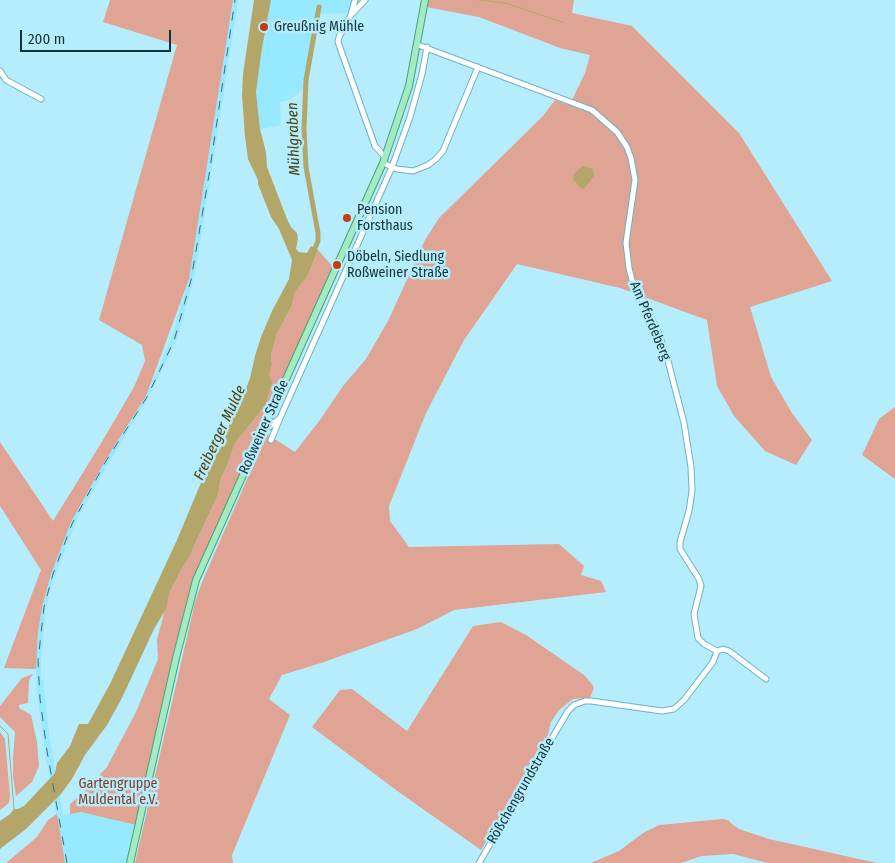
<!DOCTYPE html>
<meta charset="utf-8">
<style>
body{margin:0}
#map{position:relative;width:895px;height:863px;overflow:hidden;background:#b5edfc;font-family:"Fira Sans Condensed",sans-serif}
canvas{display:block}
.scale{position:absolute;left:20px;top:30px;width:151px;height:22px;box-sizing:border-box;border:2px solid #133138;border-top:0;padding-left:6px;font-size:15px;line-height:18px;white-space:nowrap;color:#133138;-webkit-text-stroke:4px #b5edfc;paint-order:stroke}
</style>
<div id="map">
<canvas width="895" height="863"></canvas>
<div class="scale">200 m</div>
</div>
<script>
const g = document.querySelector('canvas').getContext('2d');
g.lineJoin = 'round';
function fill(path, color) { g.fillStyle = color; g.fill(path, 'evenodd'); }
const shape = rows => new Path2D(rows.map(r => 'M' + r).join(''));
function strokePath(path, color, width, dash) { g.strokeStyle = color; g.lineWidth = width; g.lineCap = dash ? 'butt' : 'round'; g.setLineDash(dash || []); g.stroke(path); }
function write(font, color, halo, rows, align = 'center') {
  g.font = font + ' "Fira Sans Condensed",sans-serif'; g.lineWidth = 5; g.setLineDash([]); g.textBaseline = 'middle'; g.strokeStyle = halo; g.fillStyle = color; for (const [text, x, y, turn = 0] of rows) {
    g.save(); g.translate(x, y); g.rotate((+turn || 0) * Math.PI / 180); g.textAlign = isNaN(turn) ? turn : align; if (halo) g.strokeText(text, 0, 0); g.fillText(text, 0, 0); g.restore();
  }
}
fill(shape([
 [233,0,238,0,211,175,194,278,183,318,176,341,148,398,104,471,77,519,55,575,46,607,41,661,41,680,43,680,49,734,63,815,81,812,136,825,127,863,65,863,45,751,37,692,36,669,38,632,42,607,51,574,71,522,105,461,146,396,171,340,189,279],
 [271,0,353,0,350,13,316,14,303,90,289,100,280,102,281,125,260,129,256,92,262,48]
]), '#97e9ff');
fill(shape([
 [110,0,233,0,189,279,146,396,105,461,71,522,51,574,42,607,38,632,36,669,4,668,41,570,0,506,0,442,53,521,100,445,134,387,145,361,142,345,99,320,177,45,103,22],
 [428,0,574,0,572,13,632,26,739,133,832,281,750,307,771,377,792,413,812,440,796,465,765,451,734,416,717,386,707,320,620,288,517,264,464,340,426,413,389,506,390,521,409,547,559,544,584,566,581,575,601,581,606,592,454,610,417,629,321,663,282,675,269,699,290,715,232,855,233,863,135,863,195,602,202,582,267,434,295,452,320,420,343,386,366,359,388,321,425,240,439,218,543,116,555,100,566,104,571,102,585,73,590,55,560,48,479,17,426,7],
 [318,250,334,268,304,333,299,342,299,344,194,580,188,599,136,825,81,812,70,814,70,804,82,794,107,767,136,712,158,659,157,640,169,594,181,570,189,558,195,544,218,495,221,478,227,466,235,443,265,406,268,374,272,364,271,356,276,336,292,305,295,292,308,275],
 [895,407,895,479,862,455,879,419],
 [501,622,526,635,584,675,592,684,594,688,590,698,573,699,559,710,551,722,547,738,481,850,396,790,312,727,340,690,352,689,407,731,473,626],
 [33,674,29,680,28,703,19,705,19,708,31,715,37,742,39,766,32,782,16,796,13,777,13,758,15,732,0,717,0,706,22,678],
 [0,732,5,739,10,796,9,803,0,810],
 [57,814,65,863,6,863,37,837,48,820],
 [723,819,728,820,733,825,739,829,769,839,877,863,768,863,733,854,702,856,680,863,591,863,619,851,643,833,659,825]
]), '#dfa493');
fill(shape([
 [254,0,271,0,262,48,256,92,260,129,266,152,267,167,287,219,291,227,297,233,298,239,296,249,299,252,307,253,311,246,318,250,308,275,295,292,292,305,276,336,271,356,272,364,269,374,272,383,265,406,235,443,227,466,221,478,218,495,195,544,189,558,181,570,169,594,166,609,154,629,121,700,107,725,85,755,72,779,61,794,26,829,0,849,0,821,10,814,14,809,18,809,24,806,55,773,57,763,70,746,79,724,88,724,110,684,177,540,213,454,240,406,250,378,255,356,261,337,272,311,289,279,292,260,279,229,271,217,258,184,258,180,248,159,245,137,242,95,243,74],
 [583,166,593,169,594,176,584,189,581,188,573,179,574,174]
]), '#b4a669');
strokePath(shape([
 [479,0,506,3,564,23],
 [0,726,8,734,14,809]
]), '#b4a669', 1);
strokePath(shape([
 [313,253,318,241,318,233,306,167,304,129,306,80,319,7]
]), '#b4a669', 5);
const minor = shape([
 [355,0,351,15,339,37,338,42,375,146,385,157],
 [353,13,365,0],
 [418,45,592,110,617,132,627,147,631,158,635,180,626,243,629,268,632,280,657,329,667,357,684,423,691,467,692,491,689,511,680,542,680,549,699,579,701,586,694,614,698,638,704,644,717,651,723,649,729,651,766,679],
 [0,71,6,80,41,99],
 [383,163,397,169,413,171,428,165,436,159,443,151,478,67],
 [265,427,269,427,280,418,392,167,410,117,422,74,427,47],
 [271,440,280,418],
 [479,863,568,711,574,705,585,701,591,701,662,711,674,709,684,700,713,662,717,651]
]);
const major = shape([
 [130,863,176,658,196,580,383,163,409,86,425,0]
]);
strokePath(minor, '#6cb2c4', 7);
strokePath(major, '#48a177', 8);
strokePath(minor, '#fff', 5);
strokePath(major, '#a3ebc2', 6);
strokePath(shape([
 [67,863,47,751,40,699,38,661,44,607,53,574,72,524,106,461,147,397,174,341,191,280,209,175,235,0]
]), '#436872', 1, [9, 9]);
for (const [x, y, r, color] of [
 [264,27,5,"#c43b0e"],
 [347,218,5,"#c43b0e"],
 [337,265,5,"#c43b0e"]
]) { const dot = new Path2D(); dot.arc(x, y, r, 0, 2 * Math.PI); g.fillStyle = color; g.fill(dot); strokePath(dot, '#b5edfc', 2); }
write('14px', '#133138', '#b5edfc', [
 ["Greußnig Mühle",274,27],
 ["Pension",357,210],
 ["Forsthaus",357,226],
 ["Döbeln, Siedlung",347,257],
 ["Roßweiner Straße",347,273]
], 'left');
write('14px', '#133138', '#b5edfc', [
 ["Am Pferdeberg",650,321,67],
 ["Roßweiner Straße",264,427,-66],
 ["Rößchengrundstraße",521,791,-60]
]);
write('14px', '#853822', '#b5edfc', [
 ["Gartengruppe",118,784],
 ["Muldental e.V.",118,800]
]);
write('italic 15px', '#4b400e', '#b5edfc', [
 ["Mühlgraben",294,139,-92],
 ["Freiberger Mulde",220,433,-65]
]);
</script>
